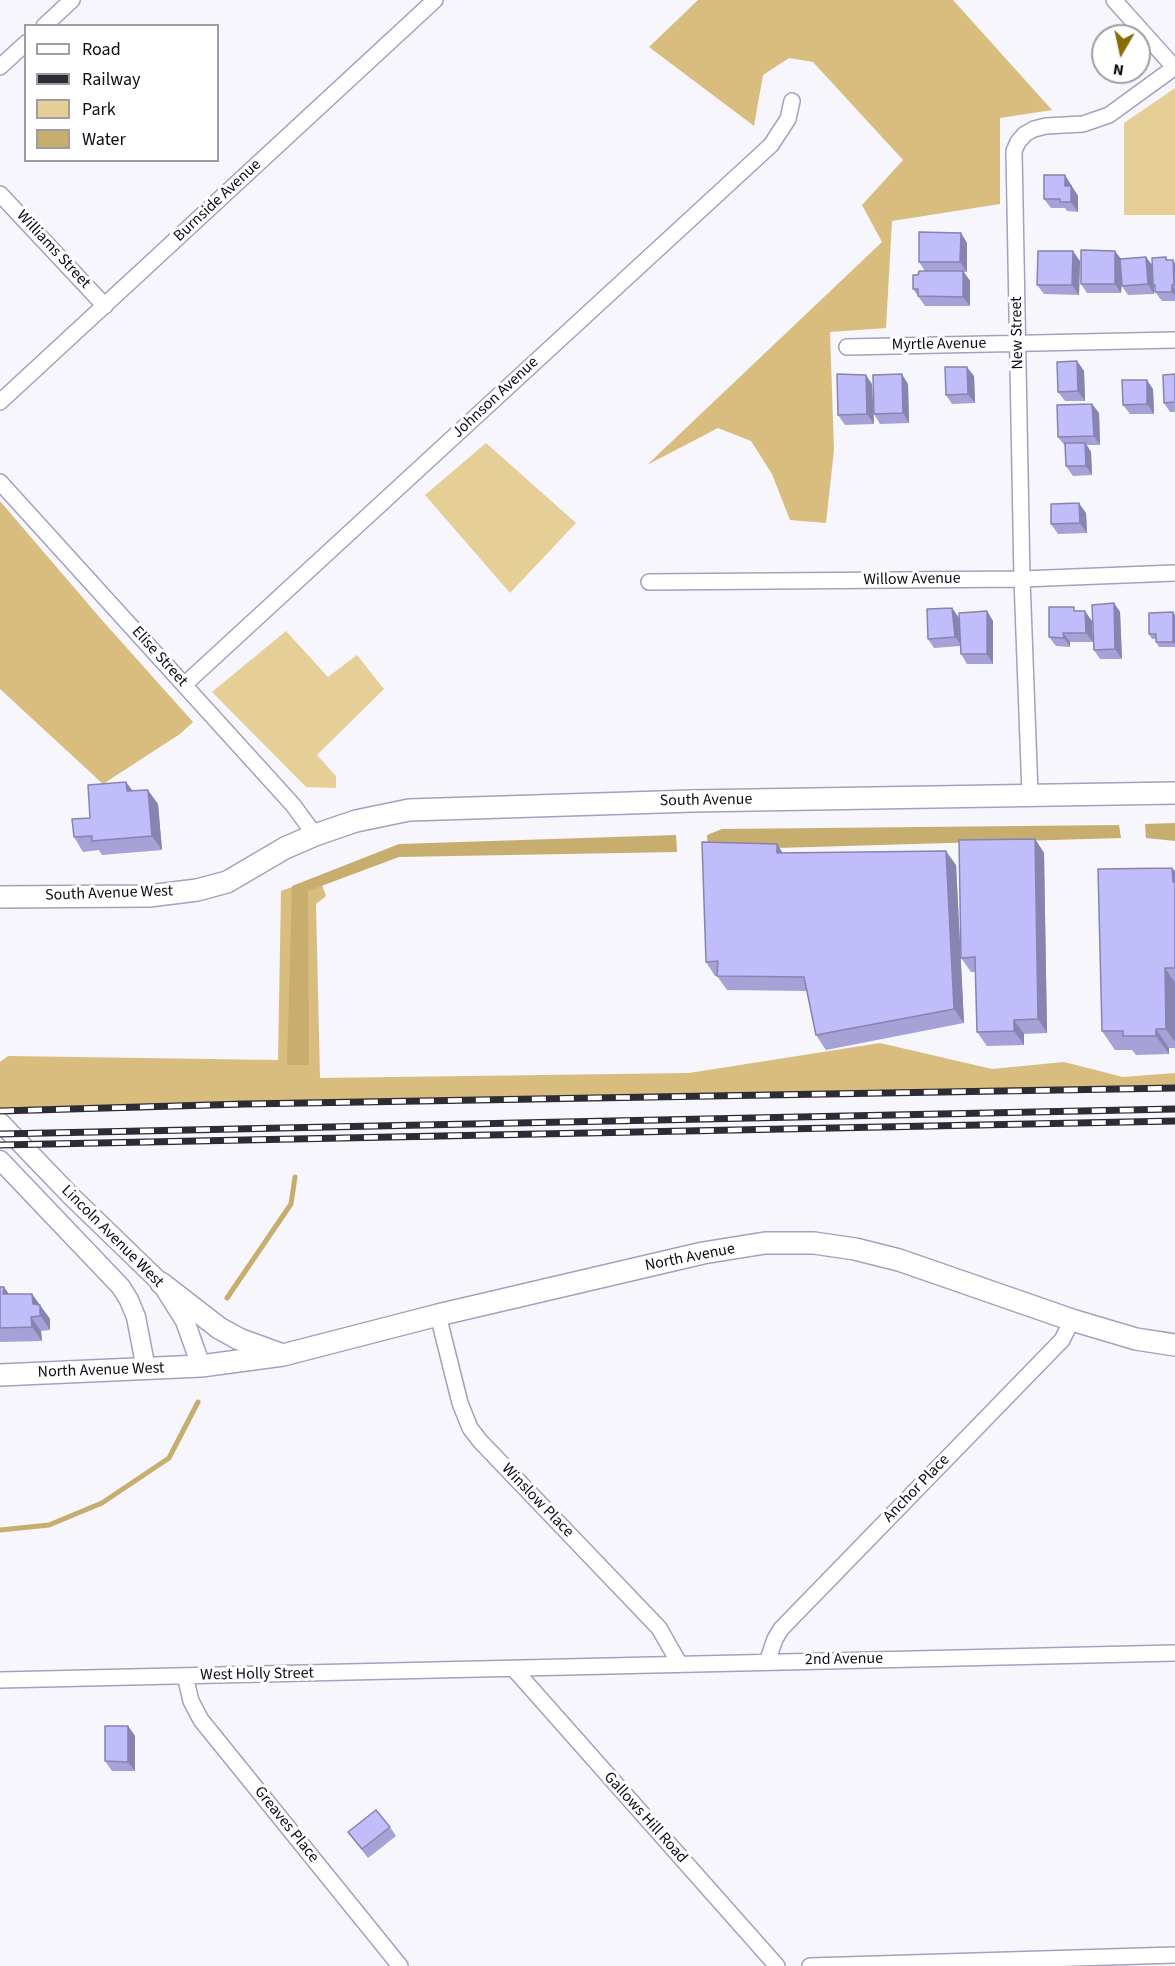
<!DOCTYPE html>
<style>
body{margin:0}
#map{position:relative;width:1175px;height:1966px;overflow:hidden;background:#f6f6fc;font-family:"Source Sans 3",sans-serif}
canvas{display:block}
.legend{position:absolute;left:24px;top:24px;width:195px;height:138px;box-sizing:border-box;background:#fff;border:2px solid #9e9ea2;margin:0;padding:8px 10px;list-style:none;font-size:18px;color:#0d0c16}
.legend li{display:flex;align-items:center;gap:12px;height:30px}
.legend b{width:30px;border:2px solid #9e9ea2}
.north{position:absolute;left:1091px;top:24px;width:60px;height:60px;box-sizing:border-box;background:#fff;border:2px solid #9e9ea2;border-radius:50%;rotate:189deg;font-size:16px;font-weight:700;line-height:24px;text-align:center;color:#0d0c16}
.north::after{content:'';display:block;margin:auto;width:21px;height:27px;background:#8a6b0a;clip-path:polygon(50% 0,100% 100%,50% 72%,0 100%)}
</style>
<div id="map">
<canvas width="1175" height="1966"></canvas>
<ul class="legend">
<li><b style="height:8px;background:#fff"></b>Road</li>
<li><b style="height:8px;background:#2d2c36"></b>Railway</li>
<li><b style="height:16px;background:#e6ce97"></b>Park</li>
<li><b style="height:16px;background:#c7ad6e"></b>Water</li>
</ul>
<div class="north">N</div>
</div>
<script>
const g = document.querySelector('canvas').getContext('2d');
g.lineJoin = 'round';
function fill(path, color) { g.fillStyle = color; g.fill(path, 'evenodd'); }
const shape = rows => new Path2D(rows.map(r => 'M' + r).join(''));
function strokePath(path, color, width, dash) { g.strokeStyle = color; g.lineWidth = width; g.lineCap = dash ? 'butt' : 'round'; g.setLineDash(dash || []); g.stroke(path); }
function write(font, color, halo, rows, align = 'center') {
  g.font = font + ' "Source Sans 3",sans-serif'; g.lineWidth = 6; g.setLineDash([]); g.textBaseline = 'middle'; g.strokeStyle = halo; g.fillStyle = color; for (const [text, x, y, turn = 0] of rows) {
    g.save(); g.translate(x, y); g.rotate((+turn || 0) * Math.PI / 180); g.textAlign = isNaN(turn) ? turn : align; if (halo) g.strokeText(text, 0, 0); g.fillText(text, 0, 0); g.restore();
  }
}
fill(shape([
 [1175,88,1175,215,1124,215,1124,123],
 [486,443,576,523,510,593,425,495],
 [286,631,328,677,357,655,384,689,317,755,336,776,336,788,306,787,212,692]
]), '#e6ce97');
fill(shape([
 [698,0,953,0,1052,110,1000,118,1000,204,892,221,886,328,830,332,834,450,826,523,790,520,772,474,751,441,718,428,647,465,882,242,862,205,903,160,813,62,789,58,763,75,754,126,649,47],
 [0,501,101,619,193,722,180,734,103,784,0,689],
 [319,877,326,896,316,904,320,1078,689,1073,880,1043,992,1069,1064,1062,1123,1077,1175,1073,1175,1087,0,1111,0,1062,8,1056,278,1060,281,891]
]), '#d8bd7e');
fill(shape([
 [1175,823,1175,841,1146,838,1145,824],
 [1119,825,1121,838,708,850,707,835,722,829],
 [676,835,677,852,399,857,308,891,309,1065,287,1065,292,886,399,844]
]), '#c7ad6e');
strokePath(shape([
 [227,1298,291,1204,295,1177],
 [0,1530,49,1525,102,1503,169,1458,198,1402]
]), '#c7ad6e', 5);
const minor = shape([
 [1114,0,1174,67],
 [44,26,72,0],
 [0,67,26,43],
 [0,194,105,306],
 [847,347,1175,340],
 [0,402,435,0],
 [0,482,293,805,315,835],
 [649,582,1022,579,1175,573],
 [184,685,771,145,788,119,792,101],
 [1030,794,1022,579,1014,151,1018,142,1025,134,1034,129,1046,126,1083,124,1109,115,1175,67],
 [438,1315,460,1403,470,1428,480,1441,659,1628,679,1663],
 [767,1662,775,1639,781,1629,1062,1340,1072,1320],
 [514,1669,777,1966],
 [185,1676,191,1701,201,1720,400,1966],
 [0,1680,1175,1653],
 [810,1966,1175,1955]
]);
const tertiary = shape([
 [0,1122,71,1196,161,1283,185,1321,201,1366],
 [0,1160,121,1287,129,1300,136,1317,146,1369]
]);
const secondary = shape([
 [0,897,149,896,197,890,227,882,285,848,315,835,356,821,409,810,692,801,1175,793],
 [161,1283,219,1328,239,1339,283,1355],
 [0,1375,201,1366,283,1355,438,1315,703,1253,765,1243,814,1243,855,1249,899,1260,1072,1320,1136,1339,1175,1345]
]);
strokePath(minor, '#a3a1c0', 18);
strokePath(tertiary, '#a3a1c0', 21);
strokePath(secondary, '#a3a1c0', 24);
strokePath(minor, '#fff', 15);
strokePath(tertiary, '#fff', 18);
strokePath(secondary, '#fff', 21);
const rail = shape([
 [0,1111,245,1104,1175,1088],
 [0,1134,1175,1109],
 [0,1145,1175,1121]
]);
strokePath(rail, '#2d2c36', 7);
strokePath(rail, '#fff', 4.5, [14]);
fill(shape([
 [1072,185,1072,187,1078,196,1078,212,1067,211,1065,208,1051,208,1044,199],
 [961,233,967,243,967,272,964,272,970,281,970,306,925,306,913,289,918,275,925,271,919,262],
 [1146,257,1152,266,1166,257,1168,260,1175,263,1175,301,1162,301,1155,292,1155,288,1154,287,1154,294,1128,295,1122,286,1122,284,1121,293,1087,293,1081,284,1121,259],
 [1080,261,1079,295,1044,294,1037,285],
 [1077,361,1084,371,1085,401,1065,401,1058,392],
 [1175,374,1175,412,1170,412,1164,403],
 [974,376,975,403,952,404,946,395],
 [872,384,874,424,845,425,838,415],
 [908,384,909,423,880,424,874,414],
 [1153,389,1154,414,1130,414,1123,405],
 [1092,404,1099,413,1100,445,1087,445,1091,452,1092,475,1073,476,1066,466,1065,446,1058,437],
 [1086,513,1087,533,1058,534,1051,524],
 [1114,603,1120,612,1122,659,1100,659,1094,650],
 [952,608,959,618,960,627,987,611,993,621,993,664,967,664,961,654,960,646,934,648,928,639],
 [1076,611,1092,621,1093,642,1070,642,1070,647,1056,646,1049,637],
 [1175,615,1175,647,1159,647,1156,642,1156,639,1152,639,1149,634],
 [126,782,133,791,158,804,162,850,102,855,99,850,83,852,74,837,90,818],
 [1035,839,1044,853,1047,1033,1024,1034,1024,1045,987,1046,977,1032,976,972,971,972,961,958],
 [783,853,956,865,964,1023,826,1050,816,1035,807,991,727,990,717,976,715,976,706,962],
 [1175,871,1175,1048,1169,1048,1169,1054,1136,1055,1132,1050,1115,1050,1102,1031],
 [0,1287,9,1294,32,1294,50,1319,50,1330,41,1331,42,1341,0,1342],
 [128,1726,135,1736,135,1771,112,1771,105,1761],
 [390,1827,396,1836,368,1858,348,1832]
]), '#a6a2d7');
fill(shape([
 [1065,175,1078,196,1078,212,1071,202,1065,186],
 [961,233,967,243,967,272,960,262],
 [1073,251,1080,261,1079,295,1072,285],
 [1115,251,1122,260,1121,293,1115,284],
 [1146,257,1153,266,1154,294,1148,284],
 [1173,260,1175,263,1175,286,1174,285],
 [963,271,970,281,970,306,963,297],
 [1172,285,1175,289,1175,295,1172,292],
 [1077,361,1084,371,1085,401,1078,391],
 [967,367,974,376,975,403,968,394],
 [902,374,908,384,909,423,903,413],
 [866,375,872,384,874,424,867,414],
 [1147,380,1153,389,1154,414,1147,404],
 [1092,404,1099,413,1100,445,1094,436],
 [1085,443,1091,452,1092,475,1086,466],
 [1079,503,1086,513,1087,533,1080,523],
 [1114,603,1120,612,1122,659,1115,649],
 [952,608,959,618,962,646,955,637],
 [987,611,993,621,993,664,987,654],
 [1085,611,1092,621,1093,642,1086,633],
 [1173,612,1175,615,1175,644,1173,642],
 [1063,633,1070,642,1070,647,1064,638],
 [126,782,136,796,127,791],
 [148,790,158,804,162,850,152,836],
 [1035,839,1044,853,1047,1033,1038,1019],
 [777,844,786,858,777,853],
 [946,851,956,865,964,1023,954,1009],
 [1172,868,1175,871,1175,885,1173,882],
 [1165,968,1175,983,1175,1042,1166,1029],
 [1014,1020,1024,1034,1024,1045,1014,1031],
 [1156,1029,1169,1048,1169,1054,1156,1036],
 [4,1287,14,1301,3,1294],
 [32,1294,50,1319,50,1330,33,1304],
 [31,1317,41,1331,42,1341,32,1327],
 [128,1726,135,1736,135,1771,128,1762]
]), '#8784af');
const building = shape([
 [1044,175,1065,175,1065,186,1071,186,1071,202,1060,202,1060,199,1044,199,1044,175],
 [919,232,961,233,960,262,919,262,919,232],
 [1081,250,1115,251,1115,284,1081,284,1081,250],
 [1038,251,1073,251,1072,285,1037,285,1038,251],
 [1146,257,1148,284,1122,286,1120,259,1146,257],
 [1166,257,1166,260,1173,260,1174,285,1172,285,1172,292,1155,292,1155,285,1153,285,1152,258,1166,257],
 [919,271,963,271,963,297,918,296,918,289,913,289,913,275,918,275,919,271],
 [1077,361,1078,391,1058,392,1057,362,1077,361],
 [945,367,967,367,968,394,946,395,945,367],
 [837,374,866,375,867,414,838,415,837,374],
 [902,374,903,413,874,414,873,375,902,374],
 [1175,374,1175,402,1164,403,1163,375,1175,374],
 [1122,380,1147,380,1147,404,1123,405,1122,380],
 [1092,404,1094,436,1058,437,1057,405,1092,404],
 [1065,443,1085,443,1086,466,1066,466,1065,443],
 [1079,503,1080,523,1051,524,1051,504,1079,503],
 [1114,603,1115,649,1094,650,1092,605,1114,603],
 [1049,607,1074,607,1074,611,1085,611,1086,633,1063,633,1064,638,1049,637,1049,607],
 [952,608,955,637,928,639,927,609,952,608],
 [987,611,987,654,961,654,959,613,987,611],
 [1173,612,1173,642,1156,642,1156,634,1149,634,1149,613,1173,612],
 [126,782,127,791,148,790,152,836,92,841,92,836,74,837,72,819,90,818,88,785,126,782],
 [1035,839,1038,1019,1014,1020,1014,1031,977,1032,975,957,961,958,959,840,1035,839],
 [702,842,777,844,777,853,946,851,954,1009,816,1035,804,977,717,976,718,961,706,962,702,842],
 [1172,868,1173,882,1175,882,1175,968,1165,968,1166,1029,1156,1029,1156,1036,1123,1036,1123,1031,1102,1031,1098,869,1172,868],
 [0,1287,4,1287,3,1294,32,1294,33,1304,40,1305,40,1316,31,1317,32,1327,0,1328,0,1287],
 [105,1726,128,1726,128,1762,105,1761,105,1726],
 [376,1810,390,1827,362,1849,348,1832,376,1810]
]);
fill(building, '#c1bcfa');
strokePath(building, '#8784af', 1.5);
write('16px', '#0d0c16', '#fff', [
 ["Burnside Avenue",218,201,-43],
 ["Williams Street",53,250,47],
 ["New Street",1018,333,-91],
 ["Myrtle Avenue",939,345,-1],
 ["Johnson Avenue",496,398,-43],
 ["Willow Avenue",912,580,-1],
 ["Elise Street",159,657,48],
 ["South Avenue",706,801,-1],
 ["South Avenue West",109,894,-2],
 ["Lincoln Avenue West",112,1237,45],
 ["North Avenue",690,1258,-11],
 ["North Avenue West",101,1371,-2],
 ["Anchor Place",917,1489,-46],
 ["Winslow Place",537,1501,46],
 ["2nd Avenue",844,1660,-1],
 ["West Holly Street",257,1675,-1],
 ["Gallows Hill Road",645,1818,48],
 ["Greaves Place",286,1825,51]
]);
</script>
